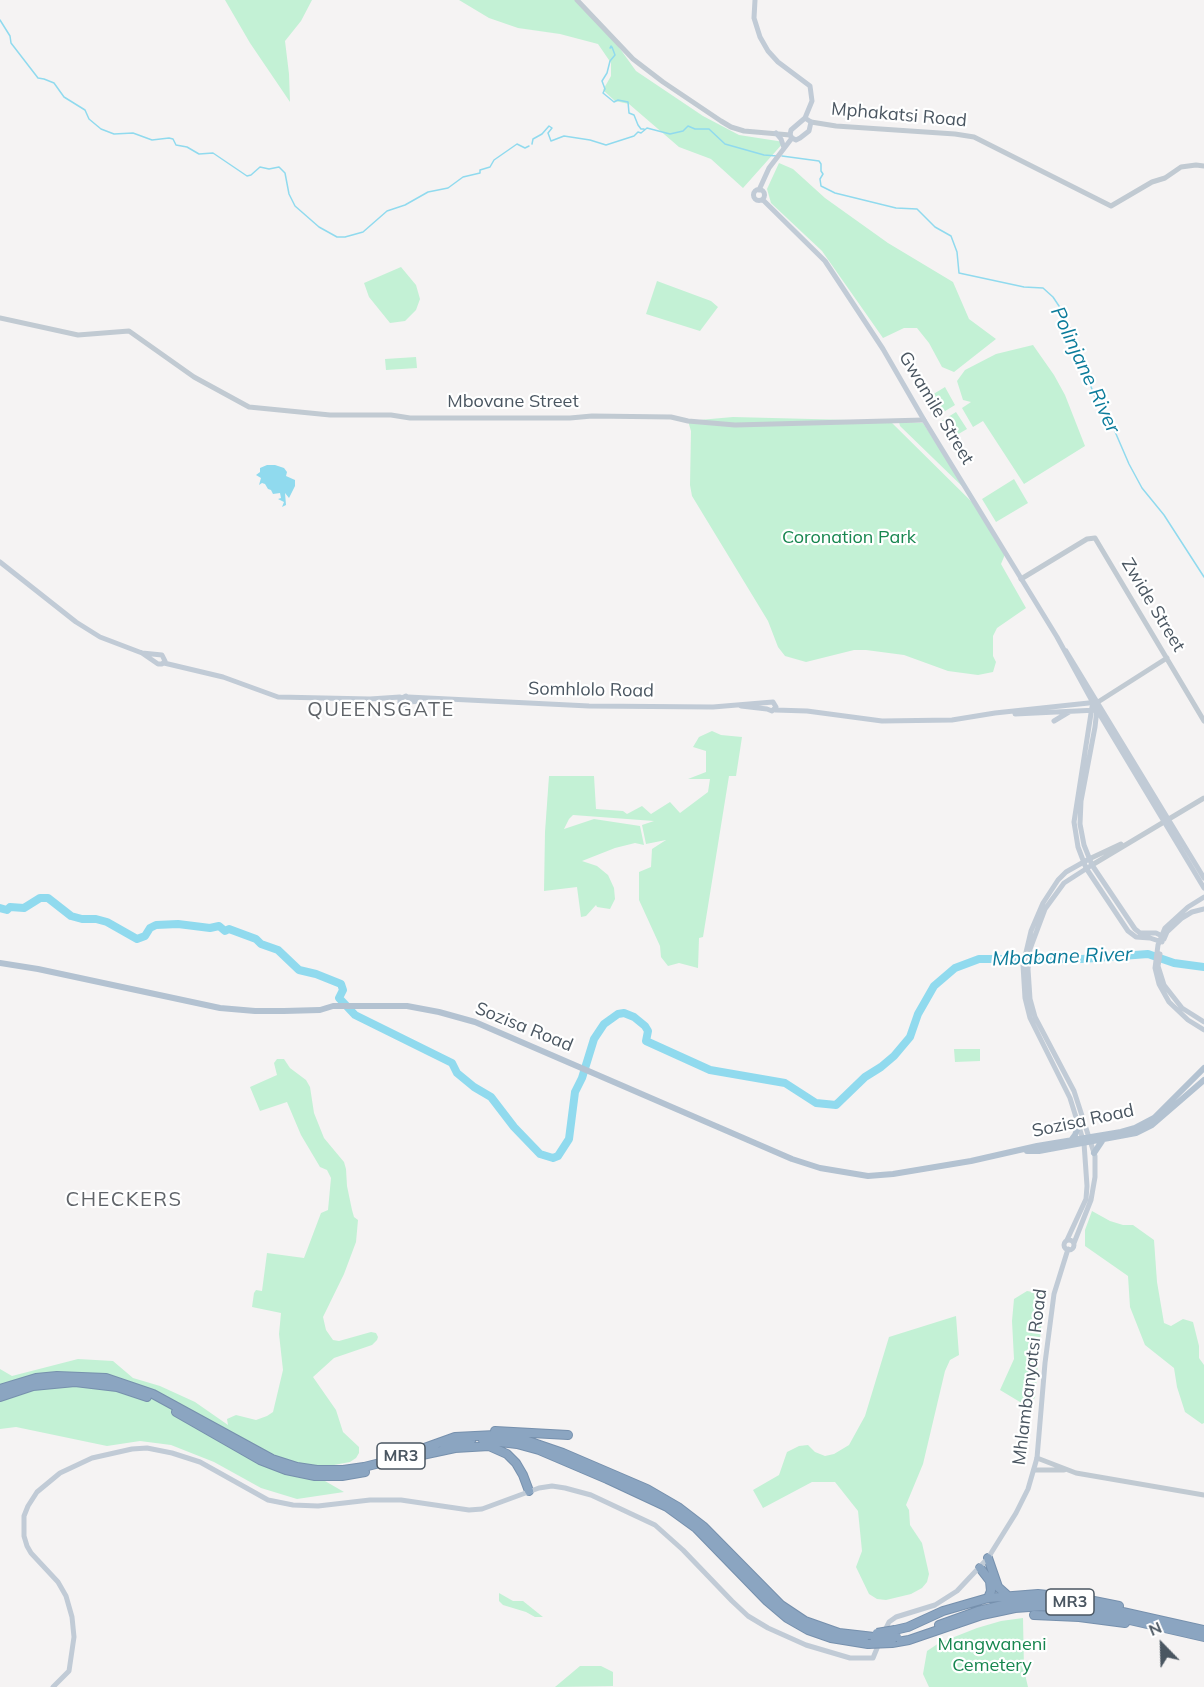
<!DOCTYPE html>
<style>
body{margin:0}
#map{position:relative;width:1204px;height:1687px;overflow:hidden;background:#f5f3f3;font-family:Mulish,sans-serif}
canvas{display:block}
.north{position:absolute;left:1132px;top:1615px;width:60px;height:60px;-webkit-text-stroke:4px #fff;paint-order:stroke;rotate:337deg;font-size:16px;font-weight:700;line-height:24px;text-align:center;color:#4a5661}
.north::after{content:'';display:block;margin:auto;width:21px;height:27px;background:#4a5661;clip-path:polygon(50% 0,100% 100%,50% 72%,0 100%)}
</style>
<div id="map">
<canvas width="1204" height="1687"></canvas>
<div class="north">N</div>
</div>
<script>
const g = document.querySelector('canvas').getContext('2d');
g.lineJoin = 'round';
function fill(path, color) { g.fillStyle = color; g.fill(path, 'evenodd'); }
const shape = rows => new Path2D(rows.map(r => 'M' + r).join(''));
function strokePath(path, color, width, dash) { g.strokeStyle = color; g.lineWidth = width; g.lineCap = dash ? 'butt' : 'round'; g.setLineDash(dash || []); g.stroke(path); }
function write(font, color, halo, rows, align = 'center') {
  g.font = font + ' Mulish,sans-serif'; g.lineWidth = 4.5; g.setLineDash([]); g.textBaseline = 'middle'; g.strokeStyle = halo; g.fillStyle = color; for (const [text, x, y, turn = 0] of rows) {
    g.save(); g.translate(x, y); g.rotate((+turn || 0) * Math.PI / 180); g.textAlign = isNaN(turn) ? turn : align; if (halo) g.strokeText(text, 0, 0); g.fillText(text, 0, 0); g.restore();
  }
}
fill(shape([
 [225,0,312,0,301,21,285,41,289,74,290,102,250,43],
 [459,0,577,0,608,32,636,71,703,116,739,135,784,142,743,188,711,159,679,147,629,104,615,101,603,90,611,76,611,63,598,44,560,34,518,28,489,18],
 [779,163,793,169,825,198,888,243,953,282,969,319,996,339,954,372,942,367,929,343,917,328,904,328,883,338,822,251,771,203,767,189],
 [401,267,416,285,420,299,416,310,405,321,390,323,369,297,364,283],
 [657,281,711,301,718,307,700,331,646,314],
 [1033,345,1054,375,1065,395,1085,446,1024,484,983,421,973,427,962,408,971,402,963,400,957,381,965,370,996,354],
 [416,357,417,368,386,370,385,359],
 [945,387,955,405,937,416,927,398],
 [956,412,967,429,950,439,940,422],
 [733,417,890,421,980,510,1006,552,1001,564,1026,608,997,628,993,636,993,656,996,662,993,672,978,675,948,671,904,655,866,650,854,650,806,662,785,656,778,647,768,621,692,496,690,485,691,431,688,421],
 [899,422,923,423,967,491,900,426],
 [1014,479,1028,503,996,522,982,499],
 [712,731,721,735,742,737,736,776,729,776,703,937,699,938,698,968,679,963,668,966,661,957,660,946,639,900,639,872,651,867,652,849,666,840,646,844,642,825,654,821,573,815,569,819,564,829,594,819,640,826,644,845,635,843,615,848,582,861,597,866,608,875,614,888,615,899,610,909,597,907,596,905,586,916,581,917,577,887,544,891,545,832,549,776,594,776,596,809,623,811,627,814,642,806,651,814,670,802,680,813,708,792,710,779,688,779,706,772,706,751,693,747,699,737],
 [954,1049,980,1049,980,1061,955,1062],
 [277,1059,284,1059,290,1068,306,1080,310,1087,314,1113,324,1138,344,1162,346,1169,347,1186,352,1210,354,1217,358,1220,356,1242,344,1274,323,1317,326,1330,333,1340,339,1341,371,1332,376,1333,378,1337,377,1340,372,1345,334,1358,313,1377,336,1410,343,1432,359,1447,359,1453,356,1458,350,1462,334,1465,306,1466,287,1459,344,1492,297,1499,261,1488,214,1462,171,1445,140,1441,107,1446,16,1427,0,1429,0,1369,12,1376,78,1359,113,1361,133,1378,160,1386,195,1402,228,1425,227,1419,236,1415,256,1420,267,1416,273,1412,283,1370,279,1334,281,1313,252,1307,254,1293,256,1290,262,1291,267,1253,304,1258,321,1213,328,1210,331,1178,327,1170,320,1167,301,1135,287,1102,260,1111,250,1087,277,1075,274,1063],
 [1092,1211,1110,1221,1123,1225,1133,1225,1154,1240,1157,1282,1164,1323,1171,1326,1183,1319,1193,1322,1199,1346,1199,1358,1204,1365,1204,1423,1202,1424,1185,1412,1177,1387,1174,1368,1145,1345,1130,1307,1128,1276,1085,1246,1085,1230],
 [1027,1291,1044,1294,1035,1398,1025,1405,1000,1390,1014,1359,1012,1321,1014,1299],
 [956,1316,959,1355,950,1360,945,1371,923,1464,906,1505,909,1510,910,1525,922,1543,929,1574,927,1582,922,1588,911,1594,886,1600,877,1599,869,1594,856,1567,862,1551,858,1511,835,1482,812,1482,763,1508,753,1490,779,1475,787,1452,799,1446,808,1445,815,1452,825,1456,834,1454,849,1445,865,1416,889,1337],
 [499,1593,513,1601,523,1601,543,1617,535,1617,526,1612,503,1605,499,1601],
 [1023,1618,1024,1670,1028,1687,929,1687,923,1674,927,1651,939,1643,977,1628,1001,1621],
 [580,1666,601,1666,613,1672,613,1686,555,1687]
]), '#c3f1d5');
fill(shape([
 [267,465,275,465,284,468,287,472,286,476,295,480,295,486,289,498,285,493,286,505,282,507,284,502,278,499,281,498,280,493,273,494,271,490,268,489,265,484,262,483,259,485,261,478,256,475,260,472,260,468]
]), '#90daee');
strokePath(shape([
 [0,20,10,36,11,43,38,78,44,79,54,83,64,97,85,110,89,119,101,129,114,134,133,133,152,140,169,138,173,139,176,145,187,147,199,154,213,153,247,176,251,175,260,167,269,169,279,167,285,173,289,194,295,206,319,227,337,237,345,237,363,232,387,211,405,205,428,192,448,188,463,177,480,173,480,170,490,167,494,160,517,144,525,148,529,146],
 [611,46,610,48,612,47,615,55,610,61,607,73,602,81,605,89,603,93,614,102,618,100,628,102,629,113,634,115,638,125,641,129,644,129],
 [532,144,533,139,542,134,549,126,552,128,548,133,551,141,564,136,590,140,606,145,634,136,638,132,641,133,647,128,670,134,683,131,688,126,695,129,709,129,725,144,764,155,777,156],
 [782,156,819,161,821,164,821,171,823,174,820,179,821,186,835,193,896,208,917,209,935,227,951,236,957,252,959,273,1024,287,1043,288,1053,297,1063,312,1074,338,1094,395,1113,427,1129,464,1142,488,1164,515,1204,577]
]), '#90daee', 1.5);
strokePath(shape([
 [0,908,7,910,10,907,24,908,40,898,48,898,71,916,82,919,96,919,107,922,137,939,145,936,150,928,156,925,178,924,210,928,219,926,225,931,229,929,256,939,261,944,278,950,299,970,316,974,341,984,343,990,339,998,355,1015,452,1063,457,1073,474,1087,491,1097,514,1127,540,1154,553,1158,558,1156,569,1139,575,1092,582,1078,594,1039,604,1024,618,1014,624,1013,634,1017,645,1026,648,1031,646,1041,710,1070,785,1083,816,1103,836,1105,865,1077,881,1067,894,1056,910,1037,918,1014,934,986,955,968,979,959,1082,959,1148,954,1174,963,1204,967]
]), '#90daee', 8);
const motorway = shape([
 [0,1389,36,1378,57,1376,106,1378,153,1394,272,1459,297,1467,317,1470,343,1470,364,1467,388,1461,455,1437,495,1435,525,1440,563,1453,647,1489,678,1507,704,1527,781,1605,805,1621,839,1633,874,1637],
 [0,1397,33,1386,75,1382,117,1387,147,1397],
 [176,1412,260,1460,286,1470,315,1476,342,1476,365,1472],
 [495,1431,568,1435],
 [483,1440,517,1444,539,1450,607,1479,667,1507,696,1528,767,1601,787,1618,808,1630,831,1638,868,1644],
 [444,1445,471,1440],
 [408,1458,455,1448,489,1446,507,1454,516,1463,523,1475,529,1491],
 [988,1558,998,1587,1008,1596],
 [980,1568,990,1581,991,1591,988,1598],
 [1089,1600,1119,1606],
 [1034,1615,1079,1617,1125,1623],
 [939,1625,978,1611,1007,1604,1031,1601,1059,1601,1087,1604,1204,1630],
 [895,1630,908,1627,943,1611,988,1598,1038,1594,1077,1598],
 [892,1643,909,1640,982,1615,1015,1608,1043,1606,1090,1611,1204,1637]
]);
strokePath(motorway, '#7690ad', 10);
strokePath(shape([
 [577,0,633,59,663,82,721,121,731,127,744,131,790,135],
 [811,122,836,126,955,134,974,137,1111,206,1152,182,1165,178,1181,167,1196,165,1204,166],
 [0,318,78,335,129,331,194,377,249,407,330,415,391,415,410,418,570,418,592,416,671,417,688,421,735,425,924,420],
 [1021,579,1087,539,1095,538,1204,721],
 [1098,702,1167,658],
 [1089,859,1121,844],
 [1092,865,1204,798],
 [1037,1458,1076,1473,1204,1495],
 [1034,1470,1064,1470]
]), '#c1cad2', 5);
strokePath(shape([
 [755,0,754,18,760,37,768,51,778,62,810,86,812,101,805,118],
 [805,118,811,122,809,131,800,138,796,140,792,138,790,135,791,130,805,118],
 [776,133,781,139,784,148],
 '753.5 195a5.5 5.5 0 1 1 11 0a5.5 5.5 0 1 1-11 0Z',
 [759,190,769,168,792,138],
 [763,200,825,261,883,349,924,420,1057,637,1097,710],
 [0,562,76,622,100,637,142,653,162,655,165,661,162,664,158,664,142,653],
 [1066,651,1204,878],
 [164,663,223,677,278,697,370,699,400,697],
 [408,697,589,706,713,707,773,702,776,707,772,711,767,709,741,706],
 [409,702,409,699,406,696,400,699,400,703,404,705,409,702,421,701],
 [1092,707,1074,822,1078,847,1086,868,1128,931,1136,937,1150,938,1162,942],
 [1097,709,1095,727,1081,801,1080,824,1084,845,1092,865,1135,929,1140,933,1156,933,1164,937],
 [775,710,807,711,882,721,952,720,995,713,1098,702],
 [1015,714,1097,710,1204,888],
 [1054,721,1069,712],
 [1204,897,1188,907,1165,928,1158,945,1155,968,1159,984,1169,1002,1188,1020,1204,1030],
 [1164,939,1167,932,1182,918,1192,912,1204,909],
 [1160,954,1158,966,1164,985,1182,1008,1204,1022],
 [1067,1240,1086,1199,1087,1186,1084,1143,1070,1098,1030,1018,1025,998,1023,965,1031,931,1043,903,1058,880,1066,872,1089,859],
 '1064 1245a5 5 0 1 1 10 0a5 5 0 1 1-10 0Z',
 [1074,1243,1091,1200,1095,1177,1095,1156,1074,1091,1035,1017,1030,999,1028,969,1030,949,1045,909,1064,883,1092,865],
 [884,1632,889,1622,896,1617,935,1605,957,1591,988,1558,1016,1513,1028,1489,1037,1458,1045,1363,1054,1294,1068,1249],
 [53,1687,69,1671,74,1637,72,1617,66,1596,58,1582,31,1553,27,1546,24,1536,24,1516,28,1506,37,1492,60,1473,92,1458,132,1449,147,1448,172,1453,200,1462,268,1500,293,1505,318,1506,370,1500,401,1500,469,1510,482,1509,539,1488,552,1486,565,1488,591,1495,655,1525,683,1550,732,1601,748,1616,768,1628,806,1645,850,1658,873,1658,880,1641]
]), '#c1cbd6', 5);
strokePath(shape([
 [0,963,38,969,220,1008,255,1011,284,1011,320,1010,333,1006,407,1006,439,1012,475,1022,792,1159,820,1168,868,1176,893,1174,971,1161,1037,1146,1121,1132,1135,1128,1154,1118,1204,1068],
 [1072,1139,1075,1135,1079,1125],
 [1027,1151,1039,1151,1136,1133,1152,1125,1204,1080],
 [1094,1153,1102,1141]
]), '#b3c2d1', 6);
strokePath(motorway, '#8ba5c1', 8);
const motorwayBridge = shape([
 [877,1633,895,1630],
 [874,1637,897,1637],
 [868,1644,892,1643]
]);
strokePath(motorwayBridge, '#7690ad', 10, []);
strokePath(motorwayBridge, '#8ba5c1', 8);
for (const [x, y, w] of [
 [401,1456,48],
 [1070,1602,48]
]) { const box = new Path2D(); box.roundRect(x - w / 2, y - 13, w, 26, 4.5); g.fillStyle = '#fff'; g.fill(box); strokePath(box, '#4a5661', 1.5); }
write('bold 16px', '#4a5661', null, [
 ["MR3",401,1456],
 ["MR3",1070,1602]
]);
write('18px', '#4a5661', '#fff', [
 ["Mphakatsi Road",899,115,5],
 ["Mbovane Street",513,402],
 ["Gwamile Street",936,408,59],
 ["Zwide Street",1153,605,59],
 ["Somhlolo Road",591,690,1],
 ["Sozisa Road",524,1027,22],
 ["Sozisa Road",1083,1121,-12],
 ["Mhlambanyatsi Road",1030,1377,-83]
]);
write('18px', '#17864f', '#fff', [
 ["Coronation Park",849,538],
 ["Mangwaneni",992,1645],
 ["Cemetery",992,1666]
]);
write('italic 20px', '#0c7c9b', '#fff', [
 ["Polinjane River",1085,370,65],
 ["Mbabane River",1062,957,-2]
]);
g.letterSpacing = '1.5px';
write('20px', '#5f6368', '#fff', [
 ["QUEENSGATE",381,710],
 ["CHECKERS",124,1200]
]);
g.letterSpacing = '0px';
</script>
